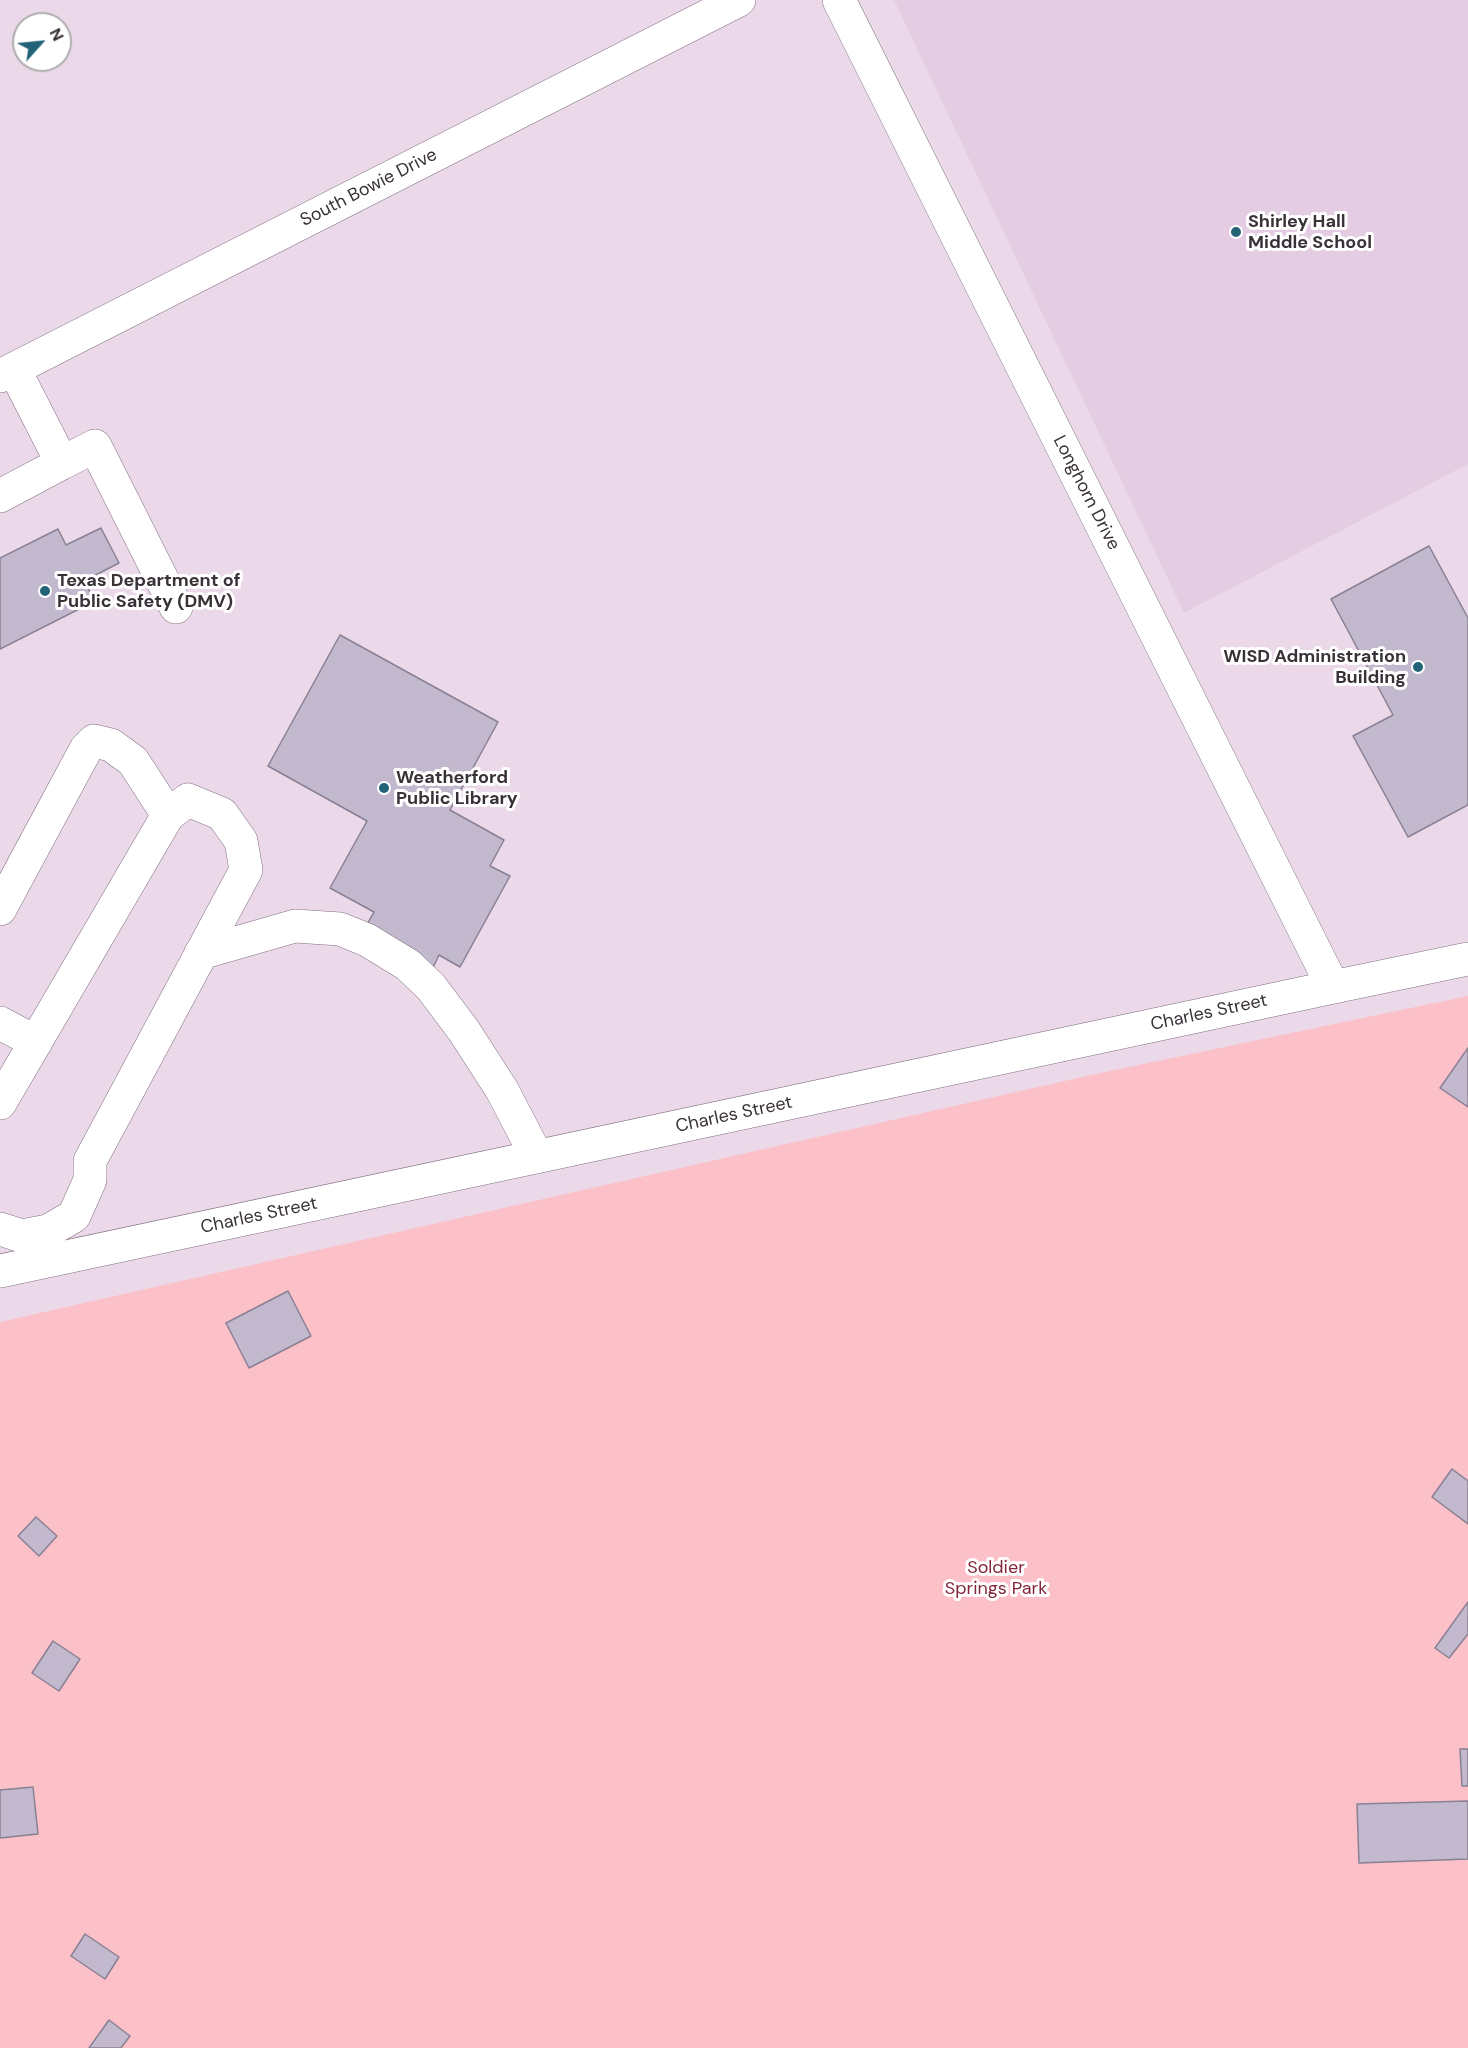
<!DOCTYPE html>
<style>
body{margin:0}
#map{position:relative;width:1468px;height:2048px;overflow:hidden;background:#ebd9ea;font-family:"DM Sans",sans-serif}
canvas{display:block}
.north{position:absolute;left:12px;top:12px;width:60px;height:60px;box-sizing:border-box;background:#fff;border:2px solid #afadaf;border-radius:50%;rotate:63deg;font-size:16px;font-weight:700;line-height:24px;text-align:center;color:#383138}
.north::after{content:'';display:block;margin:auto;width:21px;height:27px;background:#226377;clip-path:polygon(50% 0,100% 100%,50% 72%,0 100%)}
</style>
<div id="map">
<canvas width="1468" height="2048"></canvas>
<div class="north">N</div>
</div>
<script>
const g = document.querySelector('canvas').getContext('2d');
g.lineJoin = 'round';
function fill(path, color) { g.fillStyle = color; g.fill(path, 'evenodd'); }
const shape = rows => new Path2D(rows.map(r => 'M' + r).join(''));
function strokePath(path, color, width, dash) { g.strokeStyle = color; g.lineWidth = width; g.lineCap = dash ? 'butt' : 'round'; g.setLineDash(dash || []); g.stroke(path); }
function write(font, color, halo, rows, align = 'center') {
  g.font = font + ' "DM Sans",sans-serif'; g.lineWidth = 6; g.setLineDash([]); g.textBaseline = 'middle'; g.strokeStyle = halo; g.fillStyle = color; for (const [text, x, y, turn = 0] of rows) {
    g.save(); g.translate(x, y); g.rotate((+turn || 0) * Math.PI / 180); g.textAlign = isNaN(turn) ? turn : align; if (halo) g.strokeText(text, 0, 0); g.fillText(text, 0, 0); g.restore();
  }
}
fill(shape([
 [894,0,1468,0,1468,464,1184,613]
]), '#e4cce3');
fill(shape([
 [1468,996,1468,2048,0,2048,0,1322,1091,1075]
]), '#fcc0c8');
const building = shape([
 [101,528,119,563,84,581,95,601,0,649,0,558,58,529,66,545,101,528],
 [1429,546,1468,618,1468,805,1408,837,1353,736,1393,715,1331,599,1429,546],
 [340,635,498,722,450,810,504,840,490,866,510,876,460,967,439,955,431,972,362,933,374,912,330,888,367,821,268,766,340,635],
 [1468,1048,1468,1107,1440,1088,1468,1048],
 [288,1291,311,1336,249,1368,226,1323,288,1291],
 [1452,1469,1468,1481,1468,1524,1432,1497,1452,1469],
 [36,1517,57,1536,39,1556,18,1536,36,1517],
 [1468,1602,1468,1634,1449,1658,1435,1648,1468,1602],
 [53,1641,80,1659,59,1691,32,1673,53,1641],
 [1460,1749,1468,1749,1468,1786,1462,1786,1460,1749],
 [33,1787,38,1834,0,1838,0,1790,33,1787],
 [1468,1801,1468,1859,1359,1863,1357,1804,1468,1801],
 [85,1934,119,1957,105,1979,71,1956,85,1934],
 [109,2020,130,2036,121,2048,89,2048,109,2020]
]);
fill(building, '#c2b9ce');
strokePath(building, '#898093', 1.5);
const minor = shape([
 [839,0,1333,987],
 [0,376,739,0],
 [62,463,95,446,176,607],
 [0,496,62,463,14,369],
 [0,909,86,749,94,741,111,745,133,761,168,815],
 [201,953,295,926,340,929,367,940,408,965,431,987,464,1031,502,1090,537,1157],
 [0,1023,36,1042],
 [0,1103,168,815,188,800,222,814,241,841,246,870,90,1161,90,1180,74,1216,48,1231,22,1236,0,1229],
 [0,1271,1333,987,1468,959]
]);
strokePath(minor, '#817181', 34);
strokePath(minor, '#fff', 33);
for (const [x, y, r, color] of [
 [1236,232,6,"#226377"],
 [45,591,6,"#226377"],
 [1418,667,6,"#226377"],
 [384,788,6,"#226377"]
]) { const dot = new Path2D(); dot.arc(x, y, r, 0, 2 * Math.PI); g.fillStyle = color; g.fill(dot); strokePath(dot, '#fff', 2); }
write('18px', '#383138', '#fff', [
 ["South Bowie Drive",369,188,-27],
 ["Longhorn Drive",1086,493,63],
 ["Charles Street",1209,1013,-12],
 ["Charles Street",734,1115,-12],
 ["Charles Street",259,1216,-12]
]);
write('bold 18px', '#383138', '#fff', [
 ["Shirley Hall",1248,222],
 ["Middle School",1248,243],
 ["Texas Department of",57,581],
 ["Public Safety (DMV)",57,602],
 ["WISD Administration",1406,657,"right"],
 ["Building",1406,678,"right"],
 ["Weatherford",396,778],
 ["Public Library",396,799]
], 'left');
write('18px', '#80273d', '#fff', [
 ["Soldier",996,1568],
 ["Springs Park",996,1589]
]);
</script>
